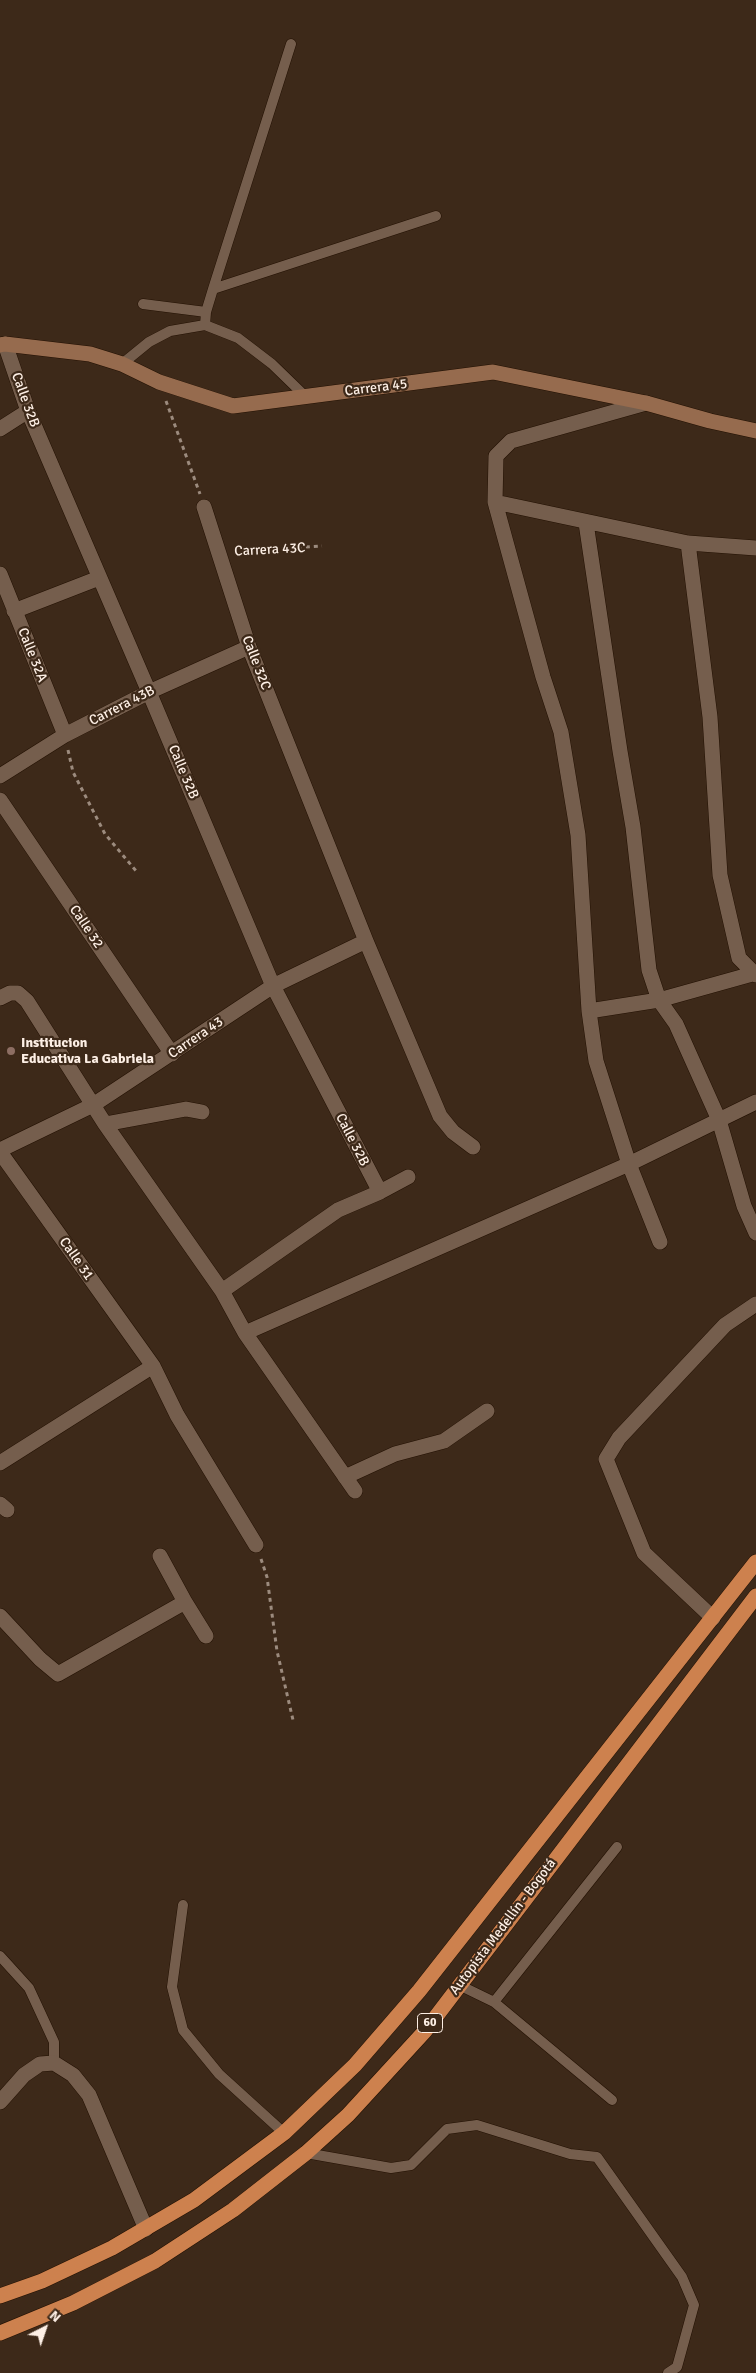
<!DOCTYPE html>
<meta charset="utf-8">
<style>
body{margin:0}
#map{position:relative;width:756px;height:2373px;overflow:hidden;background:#3d2919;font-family:Signika,sans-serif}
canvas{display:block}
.north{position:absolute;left:20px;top:2303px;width:50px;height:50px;-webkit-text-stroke:4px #3d2919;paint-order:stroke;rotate:41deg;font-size:14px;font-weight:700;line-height:20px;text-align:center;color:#fdefe5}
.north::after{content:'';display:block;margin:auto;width:18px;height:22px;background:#fdefe5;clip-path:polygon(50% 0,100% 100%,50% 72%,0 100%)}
</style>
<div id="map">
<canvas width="756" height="2373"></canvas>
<div class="north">N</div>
</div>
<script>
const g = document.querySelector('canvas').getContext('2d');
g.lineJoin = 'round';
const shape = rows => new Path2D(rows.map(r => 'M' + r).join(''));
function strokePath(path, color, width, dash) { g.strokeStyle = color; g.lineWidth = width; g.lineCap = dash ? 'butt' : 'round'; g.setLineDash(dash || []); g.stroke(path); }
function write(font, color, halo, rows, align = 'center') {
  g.font = font + ' Signika,sans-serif'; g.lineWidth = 4.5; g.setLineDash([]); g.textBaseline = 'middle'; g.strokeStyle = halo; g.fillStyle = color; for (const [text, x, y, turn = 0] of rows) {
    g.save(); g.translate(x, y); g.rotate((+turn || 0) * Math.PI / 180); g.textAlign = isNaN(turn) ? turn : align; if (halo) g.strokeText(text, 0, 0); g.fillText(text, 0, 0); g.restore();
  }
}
const service = shape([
 [213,289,436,216],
 [143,304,206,312],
 [205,325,206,312,213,289,291,44],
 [122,364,149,342,170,331,205,325,238,338,272,364,306,397],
 [183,1905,172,1987,183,2030,219,2074,284,2133],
 [0,1956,29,1988,54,2042,54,2063],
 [459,1985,494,2002,612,2100],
 [494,2002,617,1847],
 [306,2153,391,2168,411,2165,447,2129,477,2125,570,2154,597,2157,682,2277,694,2305,677,2367,668,2373]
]);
const minor = shape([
 [5,344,28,411,149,692,273,986,380,1192],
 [646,403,511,441,496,456,495,502,543,677,561,732,578,835,589,1011,596,1061,629,1164,660,1242],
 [0,429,28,411],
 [495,502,688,543,756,548],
 [204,507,249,647,366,941,440,1116,453,1132,473,1147],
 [586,523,620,751,633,827,649,970,659,1000,676,1024,719,1120,744,1206,756,1233],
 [688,543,710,717,720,875,739,958,756,975],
 [0,574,65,735],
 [14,611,99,578],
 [0,776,65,735,149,692,249,647],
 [0,800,172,1054],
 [0,998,10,993,18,993,27,1001,105,1124,222,1291,245,1333,355,1491],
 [589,1011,659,1000,756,973],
 [105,1124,186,1109,202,1112],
 [0,1150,93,1105,273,986,366,941],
 [0,1152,153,1366,177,1415,256,1545],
 [222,1291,338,1210,380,1192,408,1177],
 [245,1333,629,1164,756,1102],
 [0,1463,153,1366],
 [345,1477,395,1454,444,1441,487,1411],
 [0,1504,7,1510],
 [185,1602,206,1636],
 [0,1616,40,1659,58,1674,185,1602,160,1556],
 [713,1618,644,1553,606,1459,619,1438,725,1325,756,1304],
 [0,2102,24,2075,40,2064,54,2063,73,2075,89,2095,146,2229]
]);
const secondary = shape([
 [0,345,5,344,90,354,122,364,159,382,233,406,493,372,646,403,710,421,756,431]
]);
const trunk = shape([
 [0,2296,42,2281,112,2248,194,2200,284,2133,355,2065,419,1991,756,1562],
 [0,2333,73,2303,155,2261,233,2210,306,2153,348,2115,425,2031,756,1596]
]);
strokePath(service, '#231103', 11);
strokePath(minor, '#231103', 16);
strokePath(secondary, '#231103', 16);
strokePath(trunk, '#231103', 16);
strokePath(shape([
 [166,401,200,494],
 [234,552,322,546],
 [68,750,73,772,105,834,137,872],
 [261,1559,267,1577,277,1651,293,1720]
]), '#9c8b7e', 3, [4, 4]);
strokePath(service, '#755e4d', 10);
strokePath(minor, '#755e4d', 15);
strokePath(secondary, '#966b4e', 15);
strokePath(trunk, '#cd814e', 15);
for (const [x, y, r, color] of [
 [11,1051,5,"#8d6e63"]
]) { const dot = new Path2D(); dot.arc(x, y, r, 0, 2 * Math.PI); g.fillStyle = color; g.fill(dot); strokePath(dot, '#3d2919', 2); }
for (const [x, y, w] of [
 [430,2023,25]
]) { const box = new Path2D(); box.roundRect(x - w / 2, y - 9.5, w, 19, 4); g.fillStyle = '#3d2919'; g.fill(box); strokePath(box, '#fdefe5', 1); }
write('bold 12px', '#fdefe5', null, [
 ["60",430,2023]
]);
write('14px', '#fdefe5', '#3d2919', [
 ["Carrera 45",376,388,-7],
 ["Calle 32B",25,400,70],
 ["Carrera 43C",270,550,-3],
 ["Calle 32A",32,655,68],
 ["Calle 32C",256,663,69],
 ["Carrera 43B",122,706,-27],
 ["Calle 32B",183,772,67],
 ["Calle 32",86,927,56],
 ["Carrera 43",196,1038,-34],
 ["Calle 32B",352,1140,63],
 ["Calle 31",76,1259,55],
 ["Autopista Medellín - Bogotá",503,1927,-53]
]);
write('bold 14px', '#fdefe5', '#3d2919', [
 ["Institucion",21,1043],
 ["Educativa La Gabriela",21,1059]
], 'left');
</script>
